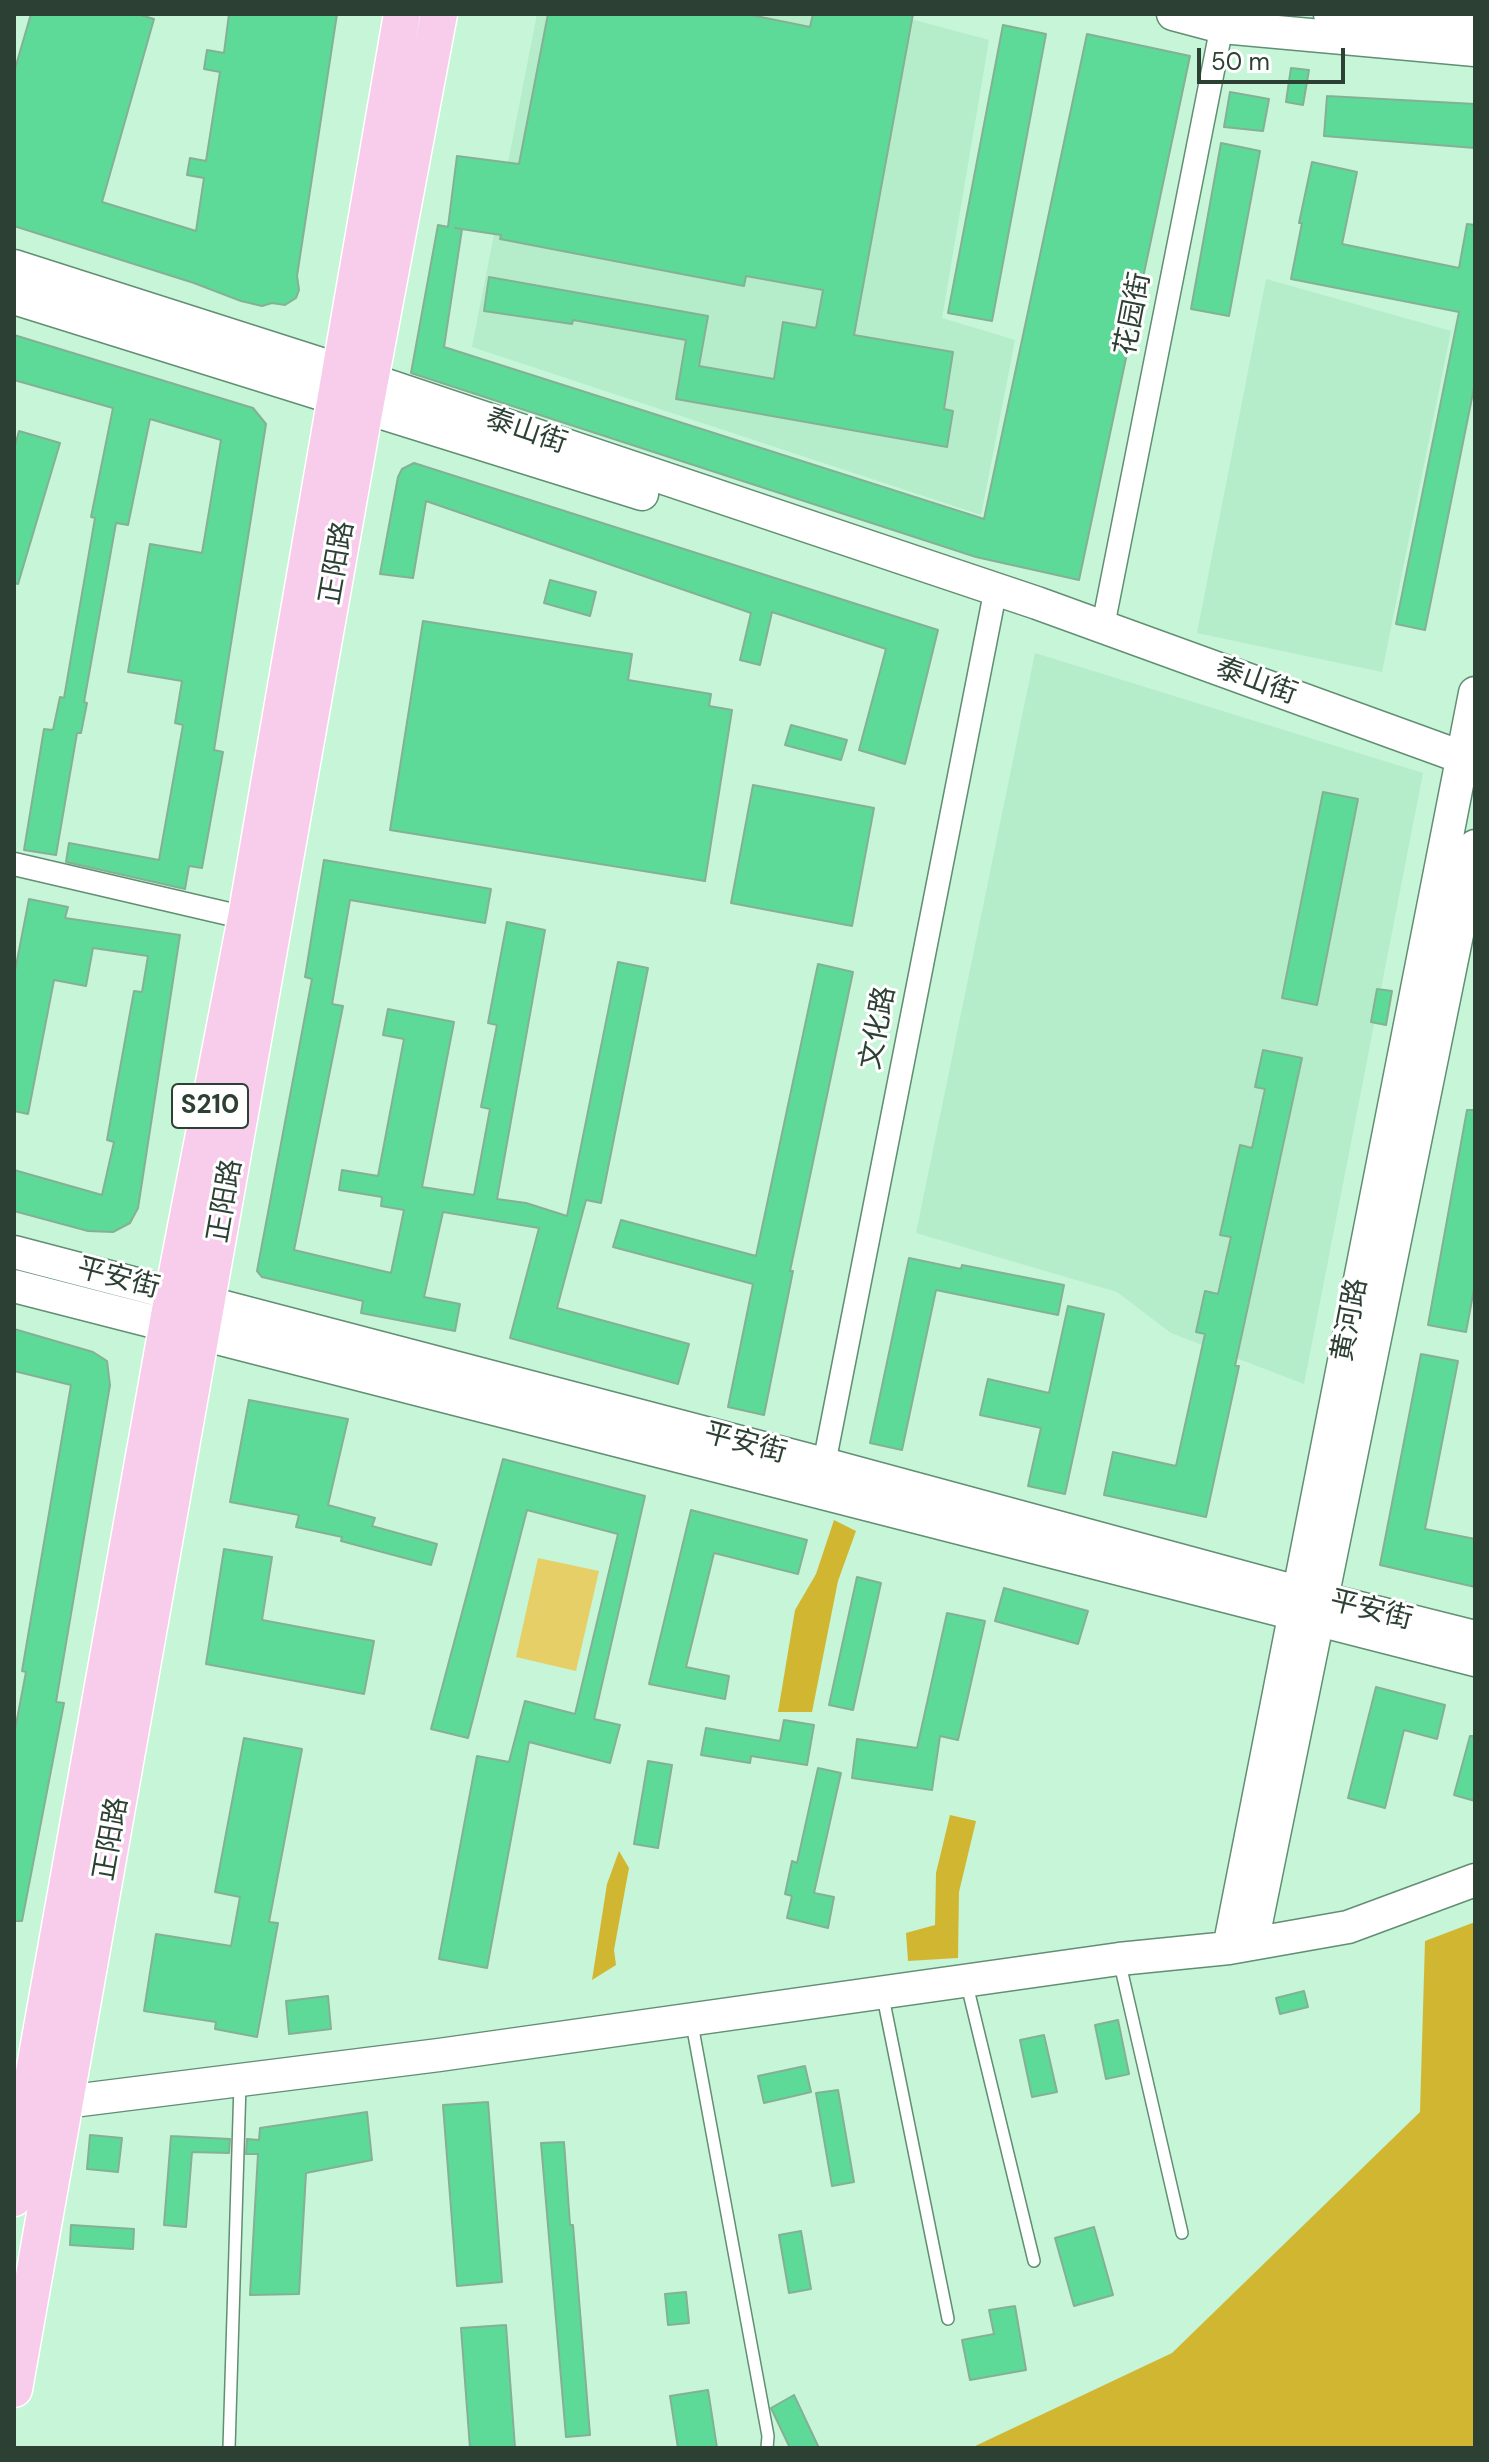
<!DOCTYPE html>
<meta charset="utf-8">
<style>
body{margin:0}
#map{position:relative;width:1489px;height:2462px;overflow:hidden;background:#c6f5d7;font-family:"DM Sans",sans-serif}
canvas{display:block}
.frame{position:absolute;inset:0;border:16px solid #2d4034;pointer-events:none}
.scale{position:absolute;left:1197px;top:48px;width:148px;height:36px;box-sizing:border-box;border:4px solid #2d4034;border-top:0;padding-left:10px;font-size:24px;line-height:28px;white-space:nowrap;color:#2d4034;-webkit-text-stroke:6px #fff;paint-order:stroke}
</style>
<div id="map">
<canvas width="1489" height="2462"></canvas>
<div class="frame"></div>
<div class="scale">50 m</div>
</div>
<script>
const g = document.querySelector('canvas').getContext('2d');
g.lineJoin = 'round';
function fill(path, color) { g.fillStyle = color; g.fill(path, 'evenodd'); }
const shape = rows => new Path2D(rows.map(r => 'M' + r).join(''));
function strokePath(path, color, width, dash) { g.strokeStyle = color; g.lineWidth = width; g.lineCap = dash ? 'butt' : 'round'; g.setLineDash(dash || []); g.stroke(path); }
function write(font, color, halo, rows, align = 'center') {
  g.font = font + ' "DM Sans","Noto Sans SC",sans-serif'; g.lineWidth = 6; g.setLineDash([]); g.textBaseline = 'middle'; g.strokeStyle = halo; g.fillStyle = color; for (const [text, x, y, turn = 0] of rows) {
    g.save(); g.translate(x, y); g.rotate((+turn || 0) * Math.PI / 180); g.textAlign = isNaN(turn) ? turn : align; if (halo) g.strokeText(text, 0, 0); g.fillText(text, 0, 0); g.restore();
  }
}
fill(shape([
 [537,14,892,14,989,40,942,318,1015,340,981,515,472,347],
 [1266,279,1451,331,1382,672,1197,633],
 [1035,653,1423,773,1304,1384,1171,1333,1117,1292,916,1233]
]), '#b5ecca');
fill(shape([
 [538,1558,599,1571,576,1671,516,1657]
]), '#e6cf66');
fill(shape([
 [834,1520,856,1531,838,1581,812,1712,778,1712,795,1610,816,1574],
 [950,1815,976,1821,959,1892,958,1958,908,1961,906,1933,935,1925,936,1873],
 [619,1851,629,1868,614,1950,616,1965,592,1980,607,1884],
 [1475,1922,1475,2448,971,2448,1172,2353,1420,2112,1425,1941]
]), '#d1b731');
const building = shape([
 [31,14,137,14,154,19,102,202,196,231,204,178,187,175,190,158,206,161,220,72,204,69,207,50,224,53,229,14,337,14,297,276,299,290,296,298,285,305,272,303,262,306,241,301,194,283,14,226,14,72,31,14],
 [548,14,746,14,810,27,813,14,913,14,854,335,953,352,944,409,953,411,947,447,676,399,686,340,573,320,572,324,484,311,489,277,708,316,699,366,774,379,783,322,816,328,823,290,746,276,744,286,500,239,501,235,455,228,462,229,444,347,984,519,1087,34,1190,56,1079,580,976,557,411,373,438,225,448,227,457,156,519,164,548,14],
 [1003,25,1046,34,992,321,948,313,1003,25],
 [1291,68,1309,70,1303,105,1286,102,1291,68],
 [1230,92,1269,99,1263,131,1224,127,1230,92],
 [1327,96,1475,104,1475,148,1324,136,1327,96],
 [1221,143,1260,151,1229,316,1191,309,1221,143],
 [1312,162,1357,172,1342,244,1459,268,1467,224,1475,225,1475,383,1425,630,1396,624,1459,312,1291,279,1302,223,1299,223,1312,162],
 [14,335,253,408,266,424,214,750,223,752,202,868,189,866,185,889,66,862,69,843,159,860,183,725,175,723,182,681,128,672,150,544,202,553,221,440,150,419,128,525,116,523,84,702,87,703,81,733,77,733,56,855,24,850,44,729,53,730,60,697,64,698,95,518,91,517,113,408,14,380,14,335],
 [19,431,60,443,18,584,14,583,14,449,19,431],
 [414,463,938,630,905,764,859,750,886,649,772,612,760,665,740,660,751,613,426,501,413,578,380,574,398,477,402,469,414,463],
 [550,580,596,592,590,616,544,603,550,580],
 [423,621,632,654,628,680,711,694,709,706,732,710,705,881,390,830,423,621],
 [791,725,847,740,841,760,785,745,791,725],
 [753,785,874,808,852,926,731,903,753,785],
 [1323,792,1358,799,1317,1005,1282,998,1323,792],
 [324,860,491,889,485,923,350,900,332,1004,343,1006,294,1250,391,1273,404,1210,381,1206,382,1197,339,1190,342,1170,378,1176,404,1039,383,1035,388,1009,454,1022,422,1187,474,1195,490,1109,481,1107,497,1025,488,1023,507,922,545,930,497,1199,526,1203,567,1216,618,962,648,968,601,1203,586,1200,557,1308,689,1344,678,1384,510,1338,539,1228,443,1212,424,1297,460,1304,455,1331,361,1313,363,1301,262,1277,257,1271,312,979,305,977,324,860],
 [29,899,68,907,65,918,180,935,138,1208,130,1223,113,1232,88,1231,14,1211,14,1170,102,1195,114,1142,107,1140,134,991,142,992,148,956,93,948,86,986,54,980,28,1114,14,1111,14,976,29,899],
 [818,964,853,972,790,1271,793,1271,764,1415,728,1407,753,1284,613,1247,621,1220,756,1256,818,964],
 [1377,989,1392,991,1386,1025,1371,1022,1377,989],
 [1263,1050,1302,1058,1235,1366,1239,1366,1206,1517,1104,1495,1113,1452,1176,1466,1205,1334,1196,1332,1205,1291,1218,1294,1231,1237,1220,1235,1240,1145,1252,1148,1265,1089,1255,1087,1263,1050],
 [1467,1110,1475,1110,1475,1284,1466,1332,1428,1325,1467,1110],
 [909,1258,961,1269,962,1265,1064,1285,1058,1315,936,1290,902,1450,870,1443,909,1258],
 [1068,1306,1104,1314,1065,1494,1028,1486,1041,1428,980,1415,988,1379,1049,1393,1068,1306],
 [14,1329,93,1352,107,1361,110,1385,56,1702,64,1703,22,1921,14,1921,14,1735,26,1672,22,1671,71,1385,14,1371,14,1329],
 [1421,1354,1458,1361,1425,1529,1475,1539,1475,1587,1380,1565,1421,1354],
 [249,1400,348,1419,328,1505,375,1518,372,1526,437,1544,431,1565,341,1541,342,1537,296,1527,299,1515,230,1502,249,1400],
 [503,1459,645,1496,594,1719,620,1725,610,1763,529,1742,487,1968,439,1959,477,1756,509,1762,525,1701,575,1714,618,1534,527,1510,468,1738,431,1729,503,1459],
 [691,1510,807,1540,798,1574,714,1553,686,1667,729,1676,725,1699,649,1684,691,1510],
 [224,1549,272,1557,262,1620,374,1641,364,1694,206,1664,224,1549],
 [857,1577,881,1583,853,1710,829,1705,857,1577],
 [1004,1588,1088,1611,1078,1644,995,1621,1004,1588],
 [947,1613,985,1621,958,1740,940,1736,932,1790,852,1778,857,1739,917,1748,947,1613],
 [1376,1687,1445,1705,1437,1739,1404,1730,1385,1808,1348,1798,1376,1687],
 [784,1720,814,1725,807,1765,751,1756,750,1763,701,1755,706,1728,780,1741,784,1720],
 [1470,1736,1475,1736,1475,1801,1454,1795,1470,1736],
 [244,1738,302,1749,269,1922,278,1923,257,2037,215,2029,216,2022,144,2011,156,1934,231,1946,240,1897,215,1892,244,1738],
 [648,1761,672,1765,658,1848,634,1844,648,1761],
 [818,1768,841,1773,814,1893,834,1897,828,1928,787,1918,792,1896,785,1894,792,1861,797,1863,818,1768],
 [1304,1991,1308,2007,1280,2014,1276,1998,1304,1991],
 [328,1996,331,2029,289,2034,286,2001,328,1996],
 [1118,2020,1129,2074,1106,2079,1095,2025,1118,2020],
 [1044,2035,1057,2092,1032,2097,1020,2040,1044,2035],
 [805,2066,811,2092,764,2103,758,2076,805,2066],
 [838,2090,854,2182,832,2186,816,2093,838,2090],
 [488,2102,502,2282,457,2286,443,2105,488,2102],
 [367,2112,372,2160,306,2173,299,2294,250,2295,258,2154,246,2154,247,2139,259,2140,260,2128,367,2112],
 [90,2135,122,2138,118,2172,87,2169,90,2135],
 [171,2136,230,2139,229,2153,192,2152,186,2227,164,2225,171,2136],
 [564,2142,570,2225,573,2225,590,2435,566,2437,541,2143,564,2142],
 [71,2225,134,2229,133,2249,70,2245,71,2225],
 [1094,2227,1113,2295,1074,2306,1055,2238,1094,2227],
 [801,2231,811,2289,789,2293,779,2235,801,2231],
 [686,2292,689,2323,668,2325,665,2294,686,2292],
 [1015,2306,1026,2370,970,2380,962,2340,994,2334,989,2310,1015,2306],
 [506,2325,515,2448,470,2448,461,2328,506,2325],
 [708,2390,717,2448,678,2448,670,2396,708,2390],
 [794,2395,819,2448,790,2448,771,2408,794,2395]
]);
fill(building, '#5eda98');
strokePath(building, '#84b095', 2);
const lane = shape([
 [1120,1964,1182,2233],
 [967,1985,1034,2261],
 [883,1997,948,2319],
 [692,2024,768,2436,767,2448],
 [229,2448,240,2084]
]);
const street = shape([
 [1103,626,1224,15],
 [14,864,246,918],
 [824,1464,993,603]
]);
const secondary = shape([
 [1173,14,1222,27,1475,50],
 [1330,14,1475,25],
 [14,266,371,380,1037,603,1475,762],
 [14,298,642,494],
 [14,1252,824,1464,1323,1599,1475,1637],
 [14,1286,1475,1660],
 [1252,1943,1475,846],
 [1229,1948,1475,693],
 [41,2105,439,2055,1119,1959,1229,1948,1348,1927,1475,1880]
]);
const primary = shape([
 [14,2198,28,2106,173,1294,246,918,402,14],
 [14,2389,365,407,439,14]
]);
strokePath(lane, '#628e73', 14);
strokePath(street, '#628e73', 25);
strokePath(secondary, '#628e73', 35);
strokePath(primary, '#fff', 39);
strokePath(lane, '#fff', 11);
strokePath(street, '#fff', 22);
strokePath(secondary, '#fff', 32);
strokePath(primary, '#f8cdec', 36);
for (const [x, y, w] of [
 [210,1106,76]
]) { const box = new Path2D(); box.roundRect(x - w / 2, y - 22, w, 44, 6); g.fillStyle = '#fff'; g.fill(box); strokePath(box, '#2d4034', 2); }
write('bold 26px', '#2d4034', null, [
 ["S210",210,1106]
]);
write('28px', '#2d4034', '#fff', [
 ["花园街",1134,314,-79],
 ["泰山街",526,432,19],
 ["正阳路",338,563,-80],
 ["泰山街",1256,682,20],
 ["文化路",879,1028,-79],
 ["正阳路",226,1201,-80],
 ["平安街",118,1279,15],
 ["黄河路",1351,1320,-79],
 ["平安街",745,1444,15],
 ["平安街",1371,1611,14],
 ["正阳路",112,1839,-80]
]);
</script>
